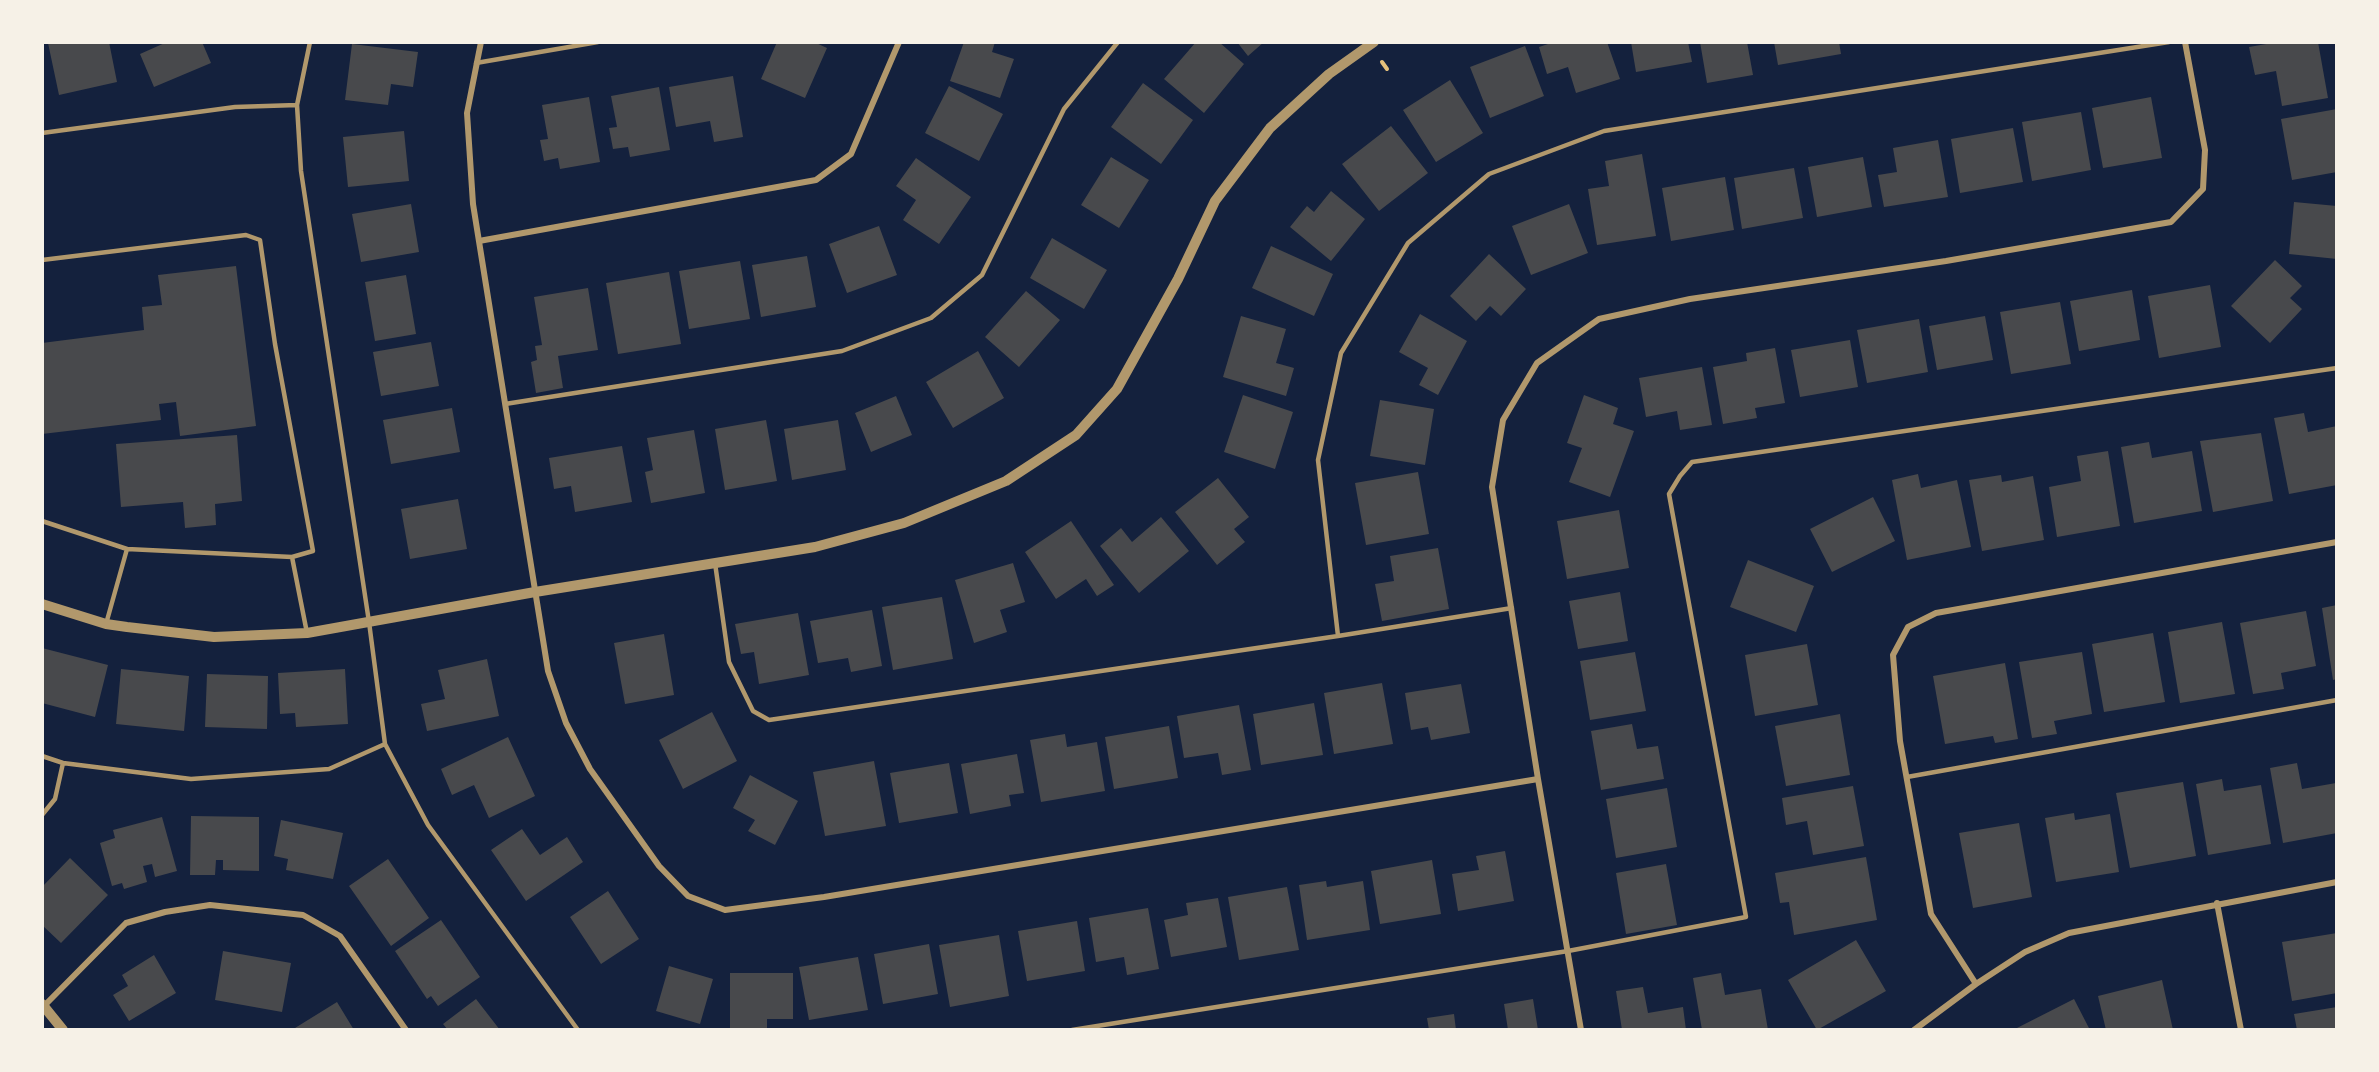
<!DOCTYPE html>
<style>
body{margin:0}
#map{position:relative;width:2379px;height:1072px;overflow:hidden;background:#14213d;font-family:"PT Sans",sans-serif}
canvas{display:block}
.frame{position:absolute;inset:0;border:44px solid #f6f1e7;pointer-events:none}
</style>
<div id="map">
<canvas width="2379" height="1072"></canvas>
<div class="frame"></div>
</div>
<script>
const g = document.querySelector('canvas').getContext('2d');
g.lineJoin = 'round';
function fill(path, color) { g.fillStyle = color; g.fill(path, 'evenodd'); }
const shape = rows => new Path2D(rows.map(r => 'M' + r).join(''));
function strokePath(path, color, width, dash) { g.strokeStyle = color; g.lineWidth = width; g.lineCap = dash ? 'butt' : 'round'; g.setLineDash(dash || []); g.stroke(path); }
fill(shape([
 [53,42,109,42,117,82,59,95,48,43],
 [167,42,202,42,211,63,154,87,140,54],
 [777,42,814,42,827,48,805,98,761,79],
 [964,42,995,42,992,52,1014,59,1000,98,950,81],
 [1196,42,1219,42,1244,64,1204,113,1164,79],
 [1237,42,1264,42,1248,56],
 [1554,42,1607,42,1620,79,1576,93,1568,67,1547,74,1539,47],
 [1631,42,1688,42,1692,62,1636,72],
 [1700,42,1747,42,1753,75,1707,83],
 [1774,42,1839,42,1841,54,1778,65],
 [2278,42,2318,42,2328,98,2282,106,2276,71,2255,75,2249,47],
 [352,44,418,52,413,87,391,84,388,105,345,100],
 [1525,46,1544,96,1490,118,1470,67],
 [733,76,743,137,714,142,710,121,676,127,669,87],
 [1450,80,1483,133,1436,162,1403,110],
 [1143,83,1193,120,1161,164,1111,127],
 [949,86,1003,114,979,161,925,133],
 [659,87,670,150,630,157,628,147,613,149,609,128,617,127,611,96],
 [589,97,600,162,560,169,558,158,544,161,540,140,548,139,542,105],
 [2151,97,2162,158,2103,168,2092,108],
 [2337,109,2337,172,2292,180,2281,119],
 [2081,112,2091,170,2032,181,2022,122],
 [1391,126,1428,173,1379,211,1342,164],
 [2013,128,2023,182,1960,193,1951,139],
 [404,131,409,181,348,187,343,137],
 [1938,140,1948,197,1884,207,1878,175,1897,172,1893,148],
 [1642,154,1656,236,1597,245,1588,189,1609,186,1605,161],
 [1111,157,1149,180,1119,228,1081,205],
 [1863,157,1872,207,1817,217,1808,167],
 [916,158,971,197,939,244,903,220,916,200,896,186],
 [1794,168,1803,218,1742,229,1734,178],
 [1725,177,1734,230,1671,241,1662,188],
 [1331,191,1365,219,1331,261,1290,227,1307,206,1314,212],
 [2294,202,2337,206,2337,259,2289,254],
 [411,204,419,252,361,262,352,214],
 [1569,204,1588,253,1531,275,1512,226],
 [879,226,897,275,847,293,829,244],
 [1052,238,1107,270,1084,309,1030,278],
 [1271,246,1333,274,1314,316,1252,288],
 [1489,254,1526,289,1501,316,1490,306,1476,321,1450,296],
 [807,256,816,307,761,317,752,265],
 [2275,260,2302,286,2290,298,2302,309,2270,343,2231,306],
 [740,261,750,319,689,329,679,271],
 [236,266,256,426,180,436,176,402,159,404,161,420,42,434,42,343,144,330,142,307,162,305,158,275],
 [669,272,681,344,618,354,606,283],
 [406,275,416,334,375,341,365,282],
 [2210,285,2221,347,2159,358,2148,296],
 [588,288,598,350,558,356,563,388,536,393,531,362,537,360,535,346,542,345,534,297],
 [2132,290,2140,340,2079,351,2070,301],
 [1026,291,1060,320,1019,367,985,337],
 [2060,302,2071,364,2011,374,2000,312],
 [1420,314,1467,341,1438,395,1419,385,1428,368,1399,352],
 [1241,316,1286,329,1276,363,1294,368,1286,396,1223,377],
 [1985,316,1993,360,1937,370,1929,326],
 [1919,319,1928,372,1867,383,1857,330],
 [1850,340,1858,387,1800,397,1791,350],
 [431,342,439,386,381,396,373,352],
 [1775,348,1785,403,1755,408,1757,418,1723,424,1713,367,1747,361,1746,353],
 [978,351,1004,398,953,428,926,382],
 [1702,367,1712,425,1680,430,1677,411,1646,417,1639,378],
 [1243,395,1293,412,1275,469,1224,452],
 [1584,395,1618,408,1613,424,1634,431,1610,497,1569,482,1582,448,1567,443],
 [896,396,912,435,871,452,855,413],
 [1380,400,1434,409,1425,465,1370,456],
 [452,408,460,452,391,464,383,420],
 [2304,413,2308,432,2337,426,2337,485,2289,494,2274,418],
 [766,420,777,481,725,490,715,429],
 [838,420,846,470,792,480,784,429],
 [694,430,705,493,651,503,645,472,653,470,647,438],
 [2261,433,2273,501,2213,512,2200,441],
 [237,435,242,501,215,504,216,525,185,528,183,502,121,507,116,444],
 [2149,442,2152,458,2192,451,2202,511,2134,523,2121,447],
 [622,446,632,502,575,512,571,486,554,489,549,458],
 [2108,451,2120,526,2057,537,2049,487,2081,481,2077,456],
 [1418,472,1429,534,1366,545,1355,483],
 [1918,474,1921,488,1957,480,1971,547,1907,560,1892,480],
 [2001,475,2002,482,2033,476,2044,540,1982,551,1969,480],
 [1218,478,1249,517,1234,529,1245,542,1217,565,1175,512],
 [1873,497,1895,541,1832,572,1810,529],
 [458,499,467,549,410,559,401,509],
 [1619,510,1629,568,1567,579,1557,521],
 [1161,517,1189,551,1139,593,1100,546,1121,528,1132,542],
 [1071,521,1114,585,1097,596,1086,579,1056,599,1025,552],
 [1438,548,1449,609,1382,621,1375,584,1394,581,1390,556],
 [1748,560,1814,586,1796,632,1730,607],
 [1013,563,1025,602,1000,610,1007,632,974,643,955,580],
 [1620,592,1628,641,1578,649,1569,601],
 [942,597,953,659,893,670,882,607],
 [2337,605,2337,679,2333,680,2322,608],
 [872,610,882,666,851,672,848,658,818,663,810,621],
 [2306,611,2316,666,2281,673,2284,689,2253,694,2240,623],
 [798,613,809,675,759,684,754,652,741,654,735,624],
 [2222,622,2235,694,2180,703,2168,632],
 [2153,633,2165,702,2104,712,2092,644],
 [664,634,674,695,625,704,614,643],
 [1807,644,1818,705,1755,716,1745,655],
 [42,648,108,665,95,717,42,703],
 [1635,652,1646,711,1590,720,1580,661],
 [2082,652,2092,714,2054,721,2057,734,2032,738,2019,662],
 [487,659,499,716,427,731,421,704,445,699,438,670],
 [2005,663,2018,739,1995,743,1993,736,1945,744,1933,676],
 [121,669,189,676,184,731,116,724],
 [345,669,348,724,296,727,295,713,280,714,278,673],
 [207,674,268,676,267,729,205,727],
 [1382,683,1393,744,1334,754,1324,693],
 [1461,684,1470,733,1431,740,1428,727,1411,730,1405,693],
 [1314,703,1323,755,1261,765,1253,714],
 [1239,705,1251,770,1222,775,1218,753,1184,758,1177,716],
 [712,712,737,761,683,789,659,740],
 [1840,714,1850,775,1786,786,1775,726],
 [1632,724,1637,749,1658,746,1664,779,1601,790,1591,731],
 [1169,726,1178,778,1114,789,1105,737],
 [1065,734,1067,747,1097,742,1105,791,1041,802,1030,740],
 [508,737,535,796,489,818,474,785,452,795,441,769],
 [1017,754,1024,793,1009,795,1011,806,970,814,961,764],
 [874,761,886,826,825,836,813,772],
 [949,763,958,813,899,823,890,773],
 [2297,763,2302,789,2336,783,2337,833,2283,843,2270,768],
 [750,775,798,801,775,845,748,831,755,820,733,808],
 [2222,779,2224,791,2261,785,2271,844,2208,855,2196,784],
 [2183,782,2196,856,2130,868,2116,793],
 [1853,786,1864,846,1813,855,1807,821,1786,825,1782,798],
 [1667,788,1677,847,1616,858,1606,799],
 [2074,813,2075,820,2110,814,2119,872,2056,882,2045,818],
 [191,816,259,817,259,871,223,870,223,860,216,860,215,875,190,875],
 [162,817,177,871,155,877,152,864,143,866,147,882,124,889,122,883,112,886,100,843,115,838,113,830],
 [281,820,343,833,333,879,286,870,288,859,274,856],
 [2019,823,2032,897,1973,908,1959,833],
 [522,829,540,855,567,837,583,862,526,901,491,850],
 [1505,851,1514,901,1458,911,1452,874,1479,870,1476,856],
 [1866,857,1877,920,1794,935,1789,902,1780,903,1775,873],
 [70,858,108,895,61,943,42,925,42,887],
 [388,859,429,918,391,946,349,886],
 [1432,860,1441,914,1380,924,1371,871],
 [1666,864,1677,925,1626,934,1616,873],
 [1326,881,1327,887,1363,881,1370,930,1307,940,1299,885],
 [1287,887,1299,950,1239,960,1228,897],
 [608,891,639,939,601,964,570,917],
 [1218,898,1227,947,1171,957,1164,920,1188,915,1186,903],
 [1148,908,1159,969,1127,975,1124,957,1096,962,1089,918],
 [441,920,480,977,438,1006,431,996,427,999,395,951],
 [1077,921,1085,971,1027,981,1018,931],
 [2337,933,2337,993,2292,1001,2282,942],
 [999,935,1009,996,950,1007,939,945],
 [1856,940,1886,991,1817,1030,1788,980],
 [929,944,938,994,883,1004,874,954],
 [223,951,291,963,282,1012,215,1000],
 [154,955,176,993,129,1021,113,995,128,986,122,975],
 [858,957,868,1010,809,1020,799,967],
 [669,966,713,979,700,1024,656,1011],
 [730,973,793,973,793,1019,767,1019,767,1030,730,1030],
 [1721,973,1725,995,1761,989,1768,1030,1702,1030,1693,978],
 [2162,980,2173,1030,2106,1030,2098,996],
 [1643,987,1648,1013,1683,1007,1686,1030,1622,1030,1616,991],
 [476,999,500,1030,448,1030,443,1024],
 [1533,999,1538,1030,1508,1030,1504,1004],
 [2074,999,2090,1030,2013,1030],
 [337,1002,354,1030,297,1030,295,1028],
 [2337,1007,2337,1030,2297,1030,2294,1014],
 [1454,1014,1456,1030,1429,1030,1427,1018]
]), '#48494c');
strokePath(shape([
 [1382,62,1387,69]
]), '#e5c07b', 4);
strokePath(shape([
 [310,42,297,105,301,171,369,622,385,744,428,825,578,1030],
 [476,63,598,42],
 [42,133,235,107,297,105],
 [42,260,246,235,260,240,275,344,313,551,292,557,307,633],
 [505,404,842,351,931,318,982,275,1064,109,1118,42],
 [42,521,127,549],
 [715,563,729,662,753,711,769,720,1338,636,1512,608],
 [106,624,127,549,292,557],
 [1338,636,1318,460,1341,353,1408,243,1489,174,1604,131,2169,42],
 [42,756,63,763,191,779,329,769,385,744],
 [1907,777,2337,700],
 [42,815,55,799,63,763],
 [1072,1030,1568,951,1746,917,1669,494,1680,476,1692,462,2337,368]
]), '#b1986c', 4.5);
strokePath(shape([
 [481,42,467,113,473,204,548,671,566,723,590,769,659,866,688,896,725,910,824,897,1538,779],
 [479,241,816,180,851,154,899,42],
 [2217,903,2241,1030],
 [1976,984,1931,914,1900,741,1893,655,1908,627,1936,613,2337,542],
 [44,1006,126,923,165,912,210,905,303,915,340,936,406,1030],
 [1581,1030,1538,779,1492,487,1503,420,1537,363,1599,319,1690,299,1946,261,2171,222,2203,189,2205,150,2185,42],
 [1914,1030,1976,984,2025,952,2069,933,2337,882]
]), '#b1986c', 6);
strokePath(shape([
 [42,604,106,624,127,627,214,637,307,633,535,592,815,547,904,523,1006,481,1076,435,1117,389,1178,279,1215,201,1270,128,1329,74,1374,42],
 [42,1004,63,1030]
]), '#b1986c', 10);
</script>
